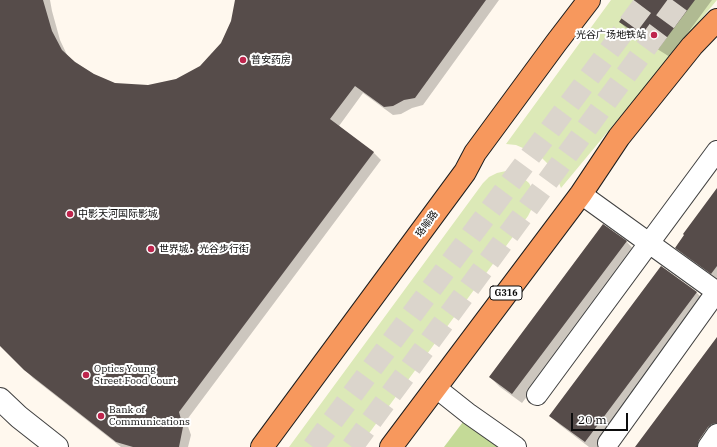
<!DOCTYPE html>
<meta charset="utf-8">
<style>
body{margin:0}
#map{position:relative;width:717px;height:447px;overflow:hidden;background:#fff8ee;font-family:"IBM Plex Serif",serif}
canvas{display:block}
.scale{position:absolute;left:571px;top:413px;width:57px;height:18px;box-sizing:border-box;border:2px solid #0d0d0d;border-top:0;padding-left:5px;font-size:12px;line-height:14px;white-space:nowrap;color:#0d0d0d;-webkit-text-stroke:3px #fff;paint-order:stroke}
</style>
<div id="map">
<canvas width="717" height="447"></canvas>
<div class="scale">20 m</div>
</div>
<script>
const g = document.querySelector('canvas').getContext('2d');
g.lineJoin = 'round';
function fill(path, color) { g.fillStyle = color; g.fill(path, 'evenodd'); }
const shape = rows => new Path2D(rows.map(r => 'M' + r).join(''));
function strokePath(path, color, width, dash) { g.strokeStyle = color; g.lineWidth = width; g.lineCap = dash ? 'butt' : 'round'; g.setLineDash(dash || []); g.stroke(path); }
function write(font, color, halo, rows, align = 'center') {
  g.font = font + ' "IBM Plex Serif","Noto Sans SC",serif'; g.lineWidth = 4; g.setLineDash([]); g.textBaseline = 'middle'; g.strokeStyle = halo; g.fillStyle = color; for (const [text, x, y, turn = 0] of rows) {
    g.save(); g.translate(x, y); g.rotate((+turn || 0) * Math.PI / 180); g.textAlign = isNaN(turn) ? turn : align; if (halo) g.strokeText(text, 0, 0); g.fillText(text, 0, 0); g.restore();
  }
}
fill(shape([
 [611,0,717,0,561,188,554,170,539,155,516,145,506,144],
 [506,171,515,173,522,177,529,183,533,191,534,200,532,208,528,216,359,447,289,447,483,183,489,177,497,173]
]), '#dce9b7');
fill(shape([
 [469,414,516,447,444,447]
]), '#c4da97');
fill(shape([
 [0,0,50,0,52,11,60,40,68,57,93,74,114,84,148,86,176,80,201,67,221,44,232,21,236,0,499,0,423,105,412,108,401,114,393,115,363,93,339,126,373,152,381,160,186,421,191,435,188,447,121,447,33,378,0,344],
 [636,0,712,0,670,57,630,32,620,22],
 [717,190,717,280,686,257,676,247],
 [604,226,627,242,636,252,522,403,500,387,490,377],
 [661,267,697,293,706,302,598,447,589,447,560,425,550,416],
 [717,339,717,437,710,447,636,447]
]), '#0003');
fill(shape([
 [0,0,43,0,52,31,62,50,75,62,94,74,115,83,148,85,176,79,200,66,221,43,231,21,235,0,486,0,415,98,404,100,393,106,384,107,355,86,330,119,374,152,179,412,183,427,179,447,133,447,116,442,24,370,0,346],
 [634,0,695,0,659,48,619,22],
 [717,188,717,266,711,274,675,248,684,235,683,234],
 [603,224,627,241,512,394,489,377],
 [661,266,697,292,585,442,549,416],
 [717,337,717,423,712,424,708,427,699,440,697,447,635,447]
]), '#564c4a');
strokePath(shape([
 [313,447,647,0],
 [352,447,681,0]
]), '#dbd5cc', 22, [22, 11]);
const minor = shape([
 [581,194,717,292],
 [435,387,469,414,516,447],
 [537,395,717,151],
 [608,443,717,291],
 [708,447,717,434]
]);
const tertiary = shape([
 [0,399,19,417,57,447]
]);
const trunk = shape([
 [262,447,465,172,475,153,556,43,589,0],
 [391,447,581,194,619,137,692,46,717,20]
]);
strokePath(minor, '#404040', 22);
strokePath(tertiary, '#404040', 24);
strokePath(trunk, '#1e1e1e', 24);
strokePath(minor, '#fff', 20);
strokePath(tertiary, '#fff', 22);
strokePath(trunk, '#f7985d', 22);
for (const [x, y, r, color] of [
 [654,35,4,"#be254d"],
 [243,60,4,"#be254d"],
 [70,214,4,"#be254d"],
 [151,249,4,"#be254d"],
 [86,375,4,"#be254d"],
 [101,416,4,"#be254d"]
]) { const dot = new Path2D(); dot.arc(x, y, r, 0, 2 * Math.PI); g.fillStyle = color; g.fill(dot); strokePath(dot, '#fff', 1.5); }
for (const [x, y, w] of [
 [506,293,32]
]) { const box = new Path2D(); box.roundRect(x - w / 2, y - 7, w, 14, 3); g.fillStyle = '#fff'; g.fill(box); strokePath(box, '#0d0d0d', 1); }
write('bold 9px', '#0d0d0d', null, [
 ["G316",506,293]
]);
write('10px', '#0d0d0d', '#fff', [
 ["光谷广场地铁站",646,35,"right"],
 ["普安药房",251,60],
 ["中影天河国际影城",78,214],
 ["世界城．光谷步行街",159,249],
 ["Optics Young",94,369],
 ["Street Food Court",94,381],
 ["Bank of",109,410],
 ["Communications",109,422]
], 'left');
write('10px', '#0d0d0d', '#fff', [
 ["珞喻路",427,224,-54]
]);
</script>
